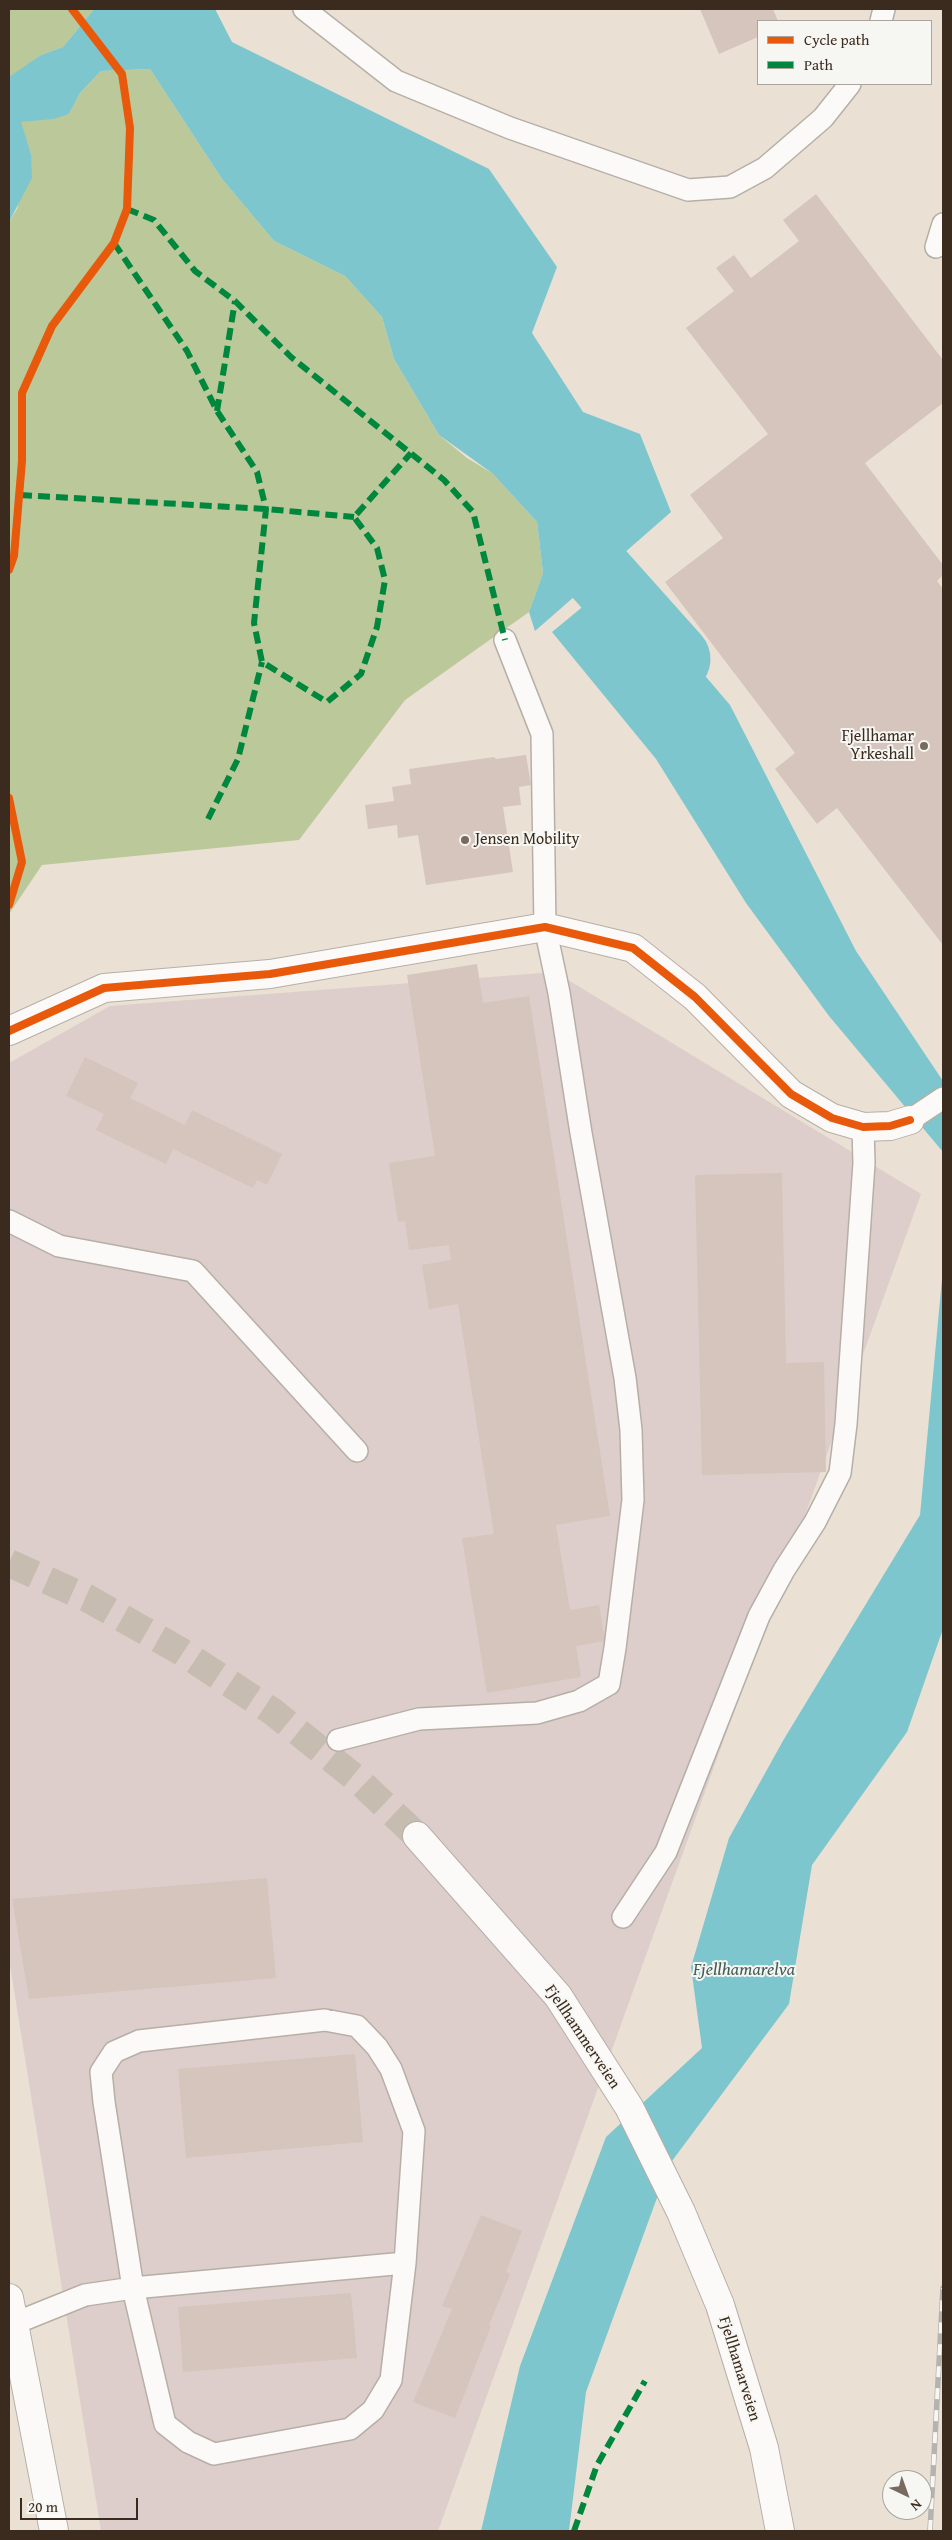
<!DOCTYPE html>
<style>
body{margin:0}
#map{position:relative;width:952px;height:2540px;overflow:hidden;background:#eae1d4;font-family:"Gentium Book Plus",serif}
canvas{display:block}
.frame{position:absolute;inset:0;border:10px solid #3b2a1e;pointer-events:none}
.legend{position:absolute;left:757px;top:20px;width:175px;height:65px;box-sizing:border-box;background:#f6f6f2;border:1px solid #aba49d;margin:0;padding:6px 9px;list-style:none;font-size:15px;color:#3b2a1e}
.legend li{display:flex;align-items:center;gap:10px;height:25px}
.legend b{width:25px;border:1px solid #aba49d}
.north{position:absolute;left:882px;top:2470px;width:50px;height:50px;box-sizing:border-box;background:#f6f6f2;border:1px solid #aba49d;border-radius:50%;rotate:138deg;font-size:14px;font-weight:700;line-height:20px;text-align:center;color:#3b2a1e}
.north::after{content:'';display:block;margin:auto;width:18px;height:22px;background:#786a5e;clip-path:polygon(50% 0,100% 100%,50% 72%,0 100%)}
.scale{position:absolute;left:20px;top:2498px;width:118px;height:22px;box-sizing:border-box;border:2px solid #3b2a1e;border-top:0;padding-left:6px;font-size:15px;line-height:18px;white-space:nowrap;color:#3b2a1e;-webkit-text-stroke:4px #f6f6f2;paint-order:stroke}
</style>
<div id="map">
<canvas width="952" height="2540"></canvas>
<div class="frame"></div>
<ul class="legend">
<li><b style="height:6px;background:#e8590c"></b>Cycle path</li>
<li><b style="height:6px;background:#00873e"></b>Path</li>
</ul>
<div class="north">N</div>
<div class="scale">20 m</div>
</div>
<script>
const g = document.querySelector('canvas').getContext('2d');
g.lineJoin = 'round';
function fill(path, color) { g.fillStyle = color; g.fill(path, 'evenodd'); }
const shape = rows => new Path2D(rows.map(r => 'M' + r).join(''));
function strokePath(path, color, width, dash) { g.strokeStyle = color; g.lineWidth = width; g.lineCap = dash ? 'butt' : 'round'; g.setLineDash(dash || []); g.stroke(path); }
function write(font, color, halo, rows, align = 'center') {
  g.font = font + ' "Gentium Book Plus",serif'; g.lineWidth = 4; g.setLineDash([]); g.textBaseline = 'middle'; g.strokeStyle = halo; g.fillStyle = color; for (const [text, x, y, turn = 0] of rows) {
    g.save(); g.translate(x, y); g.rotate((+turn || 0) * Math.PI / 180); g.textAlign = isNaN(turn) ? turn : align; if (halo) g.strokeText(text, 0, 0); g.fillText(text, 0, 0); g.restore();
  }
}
fill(shape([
 [555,972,921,1194,438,2531,101,2531,9,1959,9,1063,110,1006]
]), '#ddcecc');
fill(shape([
 [9,9,94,9,63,47,41,55,10,78],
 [150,69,222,179,274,241,345,276,382,317,394,359,439,435,467,458,492,473,537,522,543,573,529,612,405,700,299,840,42,865,9,914,9,222,17,209,31,154,20,122,69,114,80,93,101,71]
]), '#bbc899');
fill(shape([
 [94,9,215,9,232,42,489,169,557,267,532,333,583,412,640,434,671,512,535,631,529,612,543,573,537,522,492,473,439,435,394,359,382,317,345,276,274,241,222,179,150,69,101,71,80,93,69,114,53,119,21,122,31,154,32,178,9,222,9,77,41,55,63,47],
 [620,576,730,705,856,951,943,1081,943,1152,829,1016,746,903,656,759,552,632],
 [943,1268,943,1629,907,1732,812,1865,789,2004,669,2165,586,2392,569,2531,481,2531,520,2366,606,2137,702,2048,691,1967,729,1838,784,1739,920,1515]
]), '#7ec6cd');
strokePath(shape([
 [600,575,675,659]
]), '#7ec6cd', 71);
fill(shape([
 [700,9,773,9,778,21,758,21,758,37,719,54],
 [816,194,943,360,943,403,865,463,943,565,943,575,937,581,943,589,943,945,837,808,817,824,775,769,795,753,665,582,723,538,690,495,768,434,686,328,734,291,716,268,734,255,751,278,799,241,783,220],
 [526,755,531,785,519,787,521,805,503,807,513,872,426,885,418,835,398,838,397,825,368,829,365,805,394,801,392,787,411,784,409,769,494,757,496,759],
 [477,964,483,1003,529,996,610,1516,556,1525,570,1610,599,1605,605,1641,576,1646,581,1677,487,1693,462,1538,494,1534,458,1304,429,1309,422,1265,451,1260,449,1245,409,1250,405,1221,398,1222,389,1163,435,1156,407,975],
 [85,1057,138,1083,130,1098,185,1125,192,1110,282,1154,267,1185,257,1180,253,1188,173,1149,166,1164,96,1130,104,1114,66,1096],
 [782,1173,786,1363,824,1362,826,1472,702,1475,695,1175],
 [267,1878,276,1978,29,1999,12,1899],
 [355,2054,363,2142,186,2158,178,2069],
 [481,2215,522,2231,506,2272,510,2274,489,2325,491,2326,455,2418,413,2402,452,2309,442,2306],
 [351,2293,357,2358,183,2372,178,2307]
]), '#d5c5bd');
strokePath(shape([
 [9,1563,87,1598,182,1652,273,1712,358,1780,417,1836]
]), '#c7bcb0', 28, [28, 14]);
const service = shape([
 [304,9,396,81,510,128,688,190,730,187,765,168,823,118,850,84],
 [881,21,884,9],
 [936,247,943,224],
 [910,1120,943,1098],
 [9,1221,59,1246,193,1271,357,1451],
 [338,1740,419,1719,537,1713,579,1701,609,1684,615,1648,633,1500,631,1430,625,1378,581,1133,559,993,545,927,542,734,505,640],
 [623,1917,666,1852,759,1616,784,1570,815,1522,840,1473,846,1424,864,1163,863,1127],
 [325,2020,357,2026,377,2047,391,2069,414,2131,405,2263,391,2380,373,2410,350,2429,214,2454,188,2442,165,2424,133,2288,104,2102,101,2072,114,2052,139,2041,325,2020],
 [13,2324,85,2295,133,2288,405,2263]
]);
const minor = shape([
 [9,1031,104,988,270,974,545,927,633,948,695,997,791,1094,832,1118,863,1127,890,1126,910,1120]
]);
const secondary = shape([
 [9,2298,54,2531]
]);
const primary = shape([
 [417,1836,558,1996,629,2107,681,2212,720,2305,764,2448,780,2531]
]);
strokePath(service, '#b6afa6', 24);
strokePath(minor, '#b6afa6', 30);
strokePath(secondary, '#b6afa6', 30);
strokePath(primary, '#b6afa6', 30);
strokePath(service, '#fcfaf9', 21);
strokePath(minor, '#fcfaf9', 28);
strokePath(secondary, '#fcfaf9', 28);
strokePath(primary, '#fcfaf9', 28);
const rail = shape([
 [930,2531,943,2288]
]);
strokePath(rail, '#b6b3af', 5.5);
strokePath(rail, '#f6f6f2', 4, [11]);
strokePath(shape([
 [127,209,154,220,195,271,235,301,291,357,444,480,473,512,505,640],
 [114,243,187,351,217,411,257,472,266,509,254,623,262,662,327,702,361,674,377,627,385,580,377,548,354,517,411,453],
 [217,411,235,301],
 [20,495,266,509,354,517],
 [208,819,238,759,262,662],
 [574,2531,597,2465,645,2381]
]), '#00873e', 6, [12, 6]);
strokePath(shape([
 [9,570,14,556,22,461,22,393,52,326,114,243,127,209,130,128,122,74,72,9],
 [9,798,22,862,9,905],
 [9,1031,104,988,270,974,545,927,633,948,695,997,791,1094,832,1118,863,1127,890,1126,910,1120]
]), '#e8590c', 8);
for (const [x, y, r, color] of [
 [924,746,5,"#786a5e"],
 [465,840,5,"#786a5e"]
]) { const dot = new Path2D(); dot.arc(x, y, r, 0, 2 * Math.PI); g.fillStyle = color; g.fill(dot); strokePath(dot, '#f6f6f2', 2); }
write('16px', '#3b2a1e', '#f6f6f2', [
 ["Fjellhamar",914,737],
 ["Yrkeshall",914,755],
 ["Jensen Mobility",475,840,"left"]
], 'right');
write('16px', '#3b2a1e', '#f6f6f2', [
 ["Fjellhammerveien",582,2037,56],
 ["Fjellhamarveien",739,2369,73]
]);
write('italic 18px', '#425d5a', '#f6f6f2', [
 ["Fjellhamarelva",744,1970]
]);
</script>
